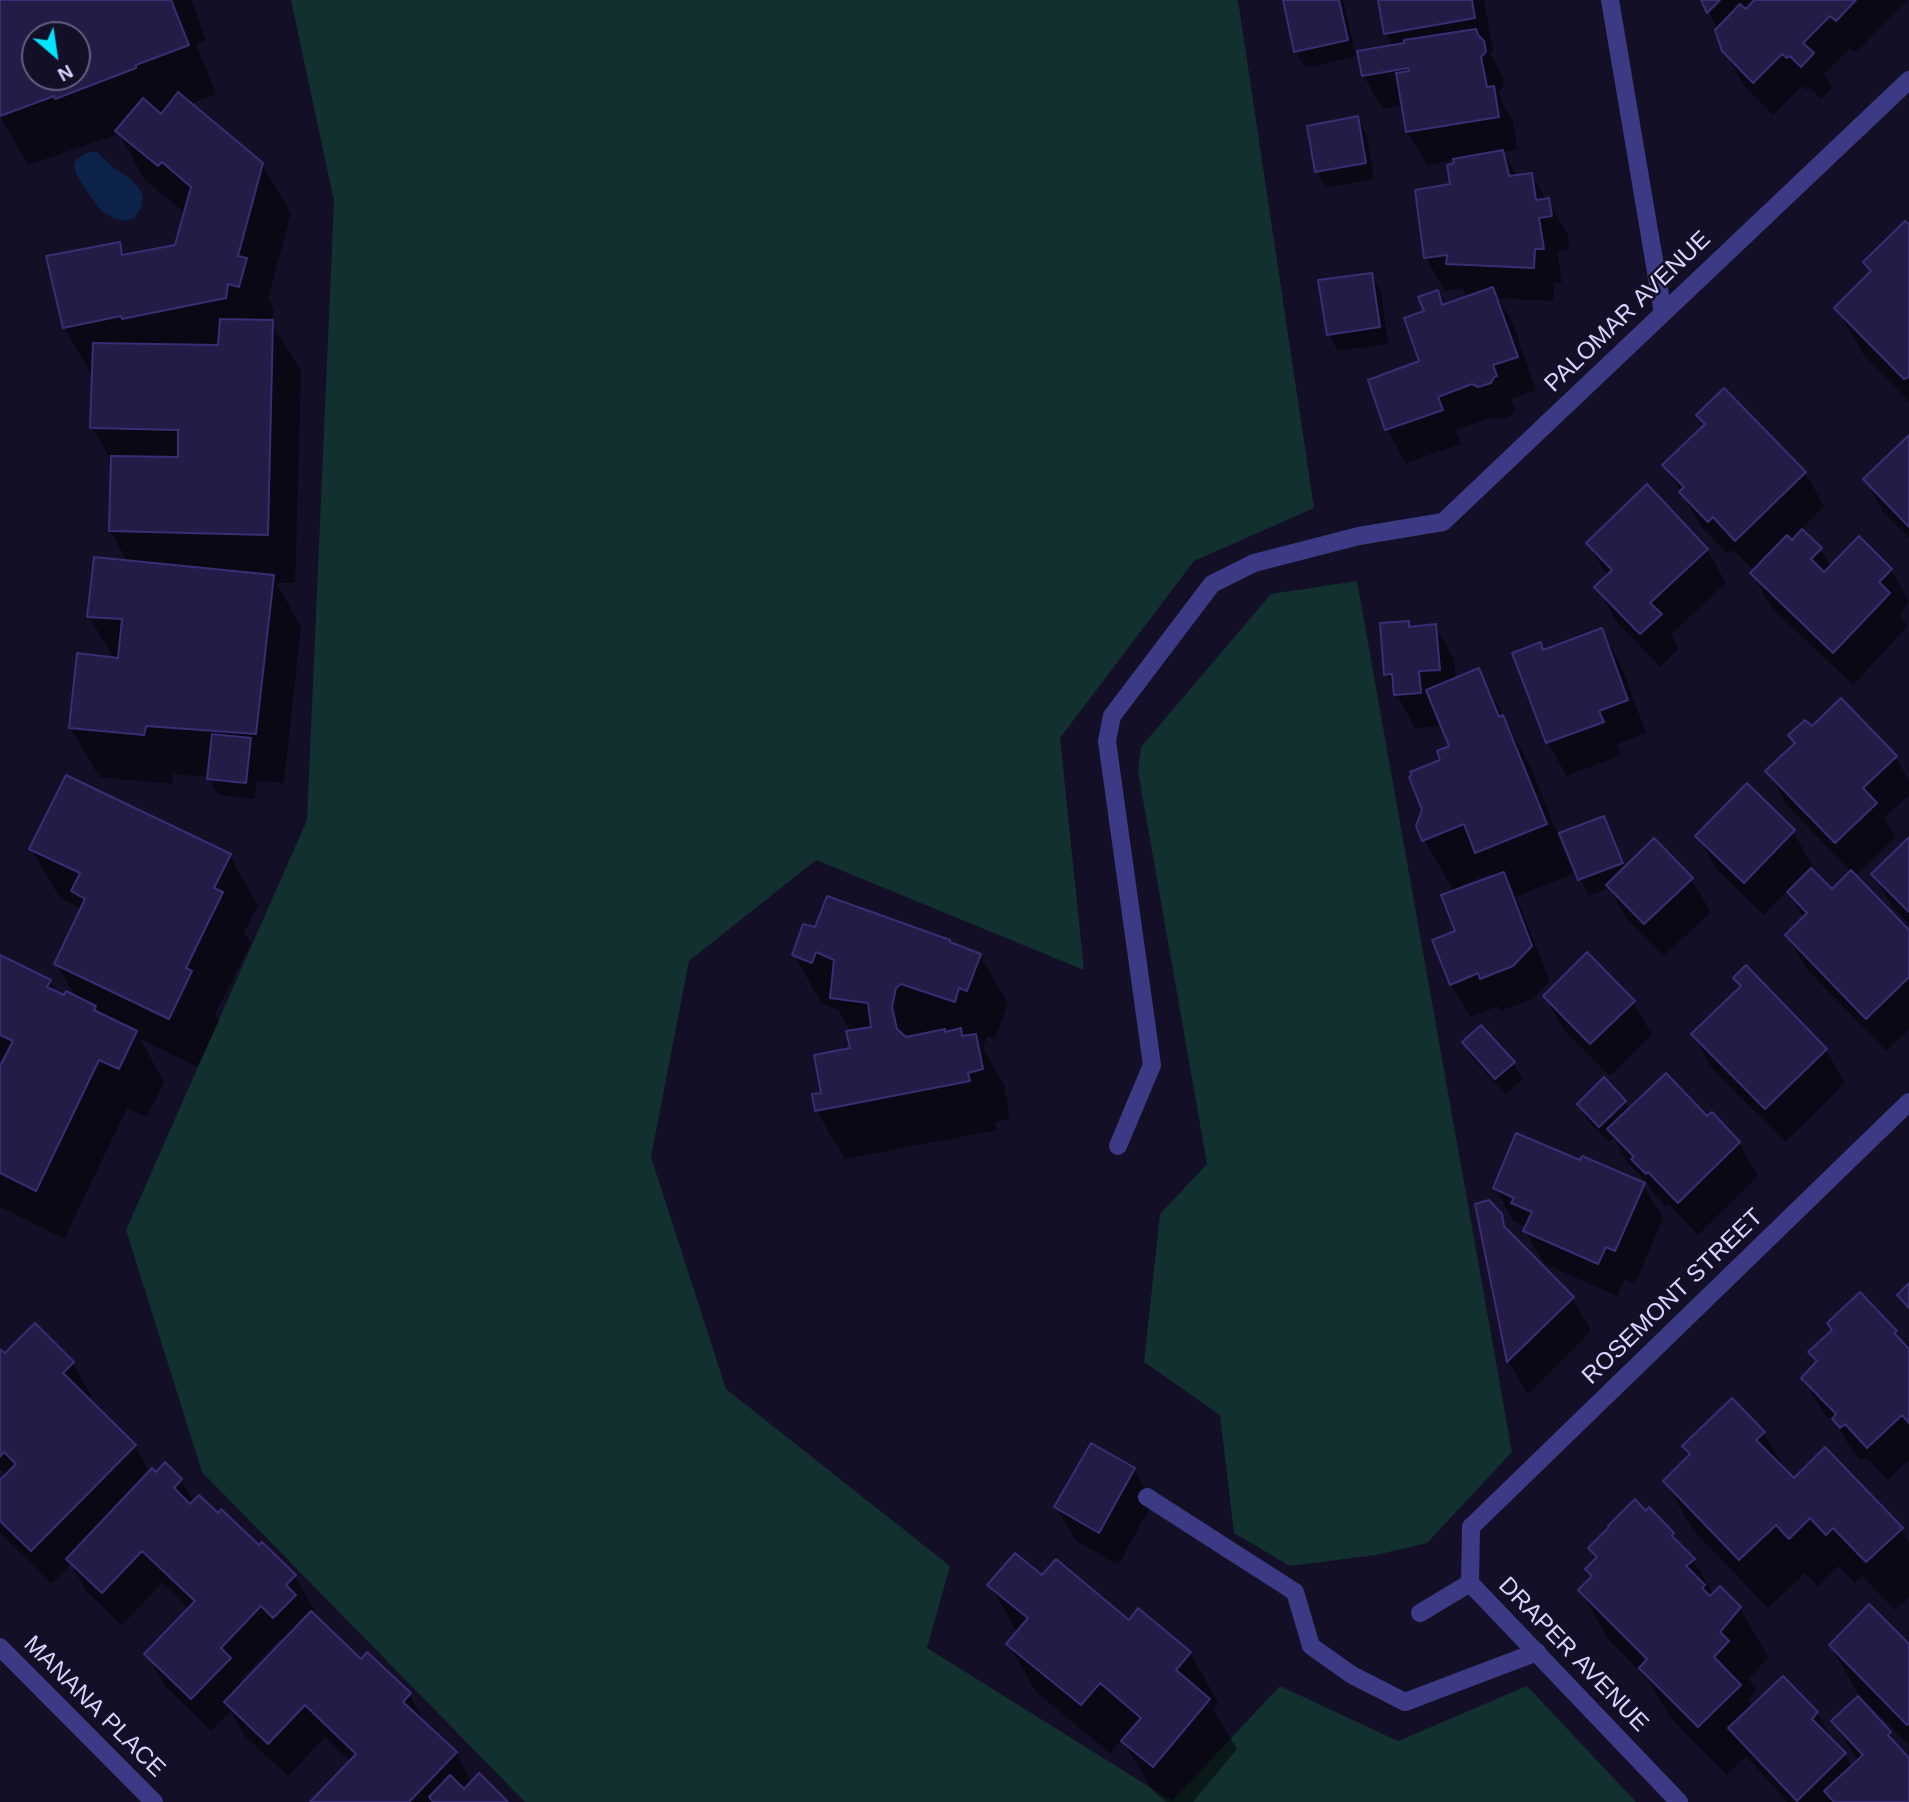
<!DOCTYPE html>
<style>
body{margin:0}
#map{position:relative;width:1909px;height:1802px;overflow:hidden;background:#130f26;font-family:Arial,sans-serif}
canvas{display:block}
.north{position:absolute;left:21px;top:21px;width:70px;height:70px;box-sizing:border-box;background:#130f26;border:2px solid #625e7d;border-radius:50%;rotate:151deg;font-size:19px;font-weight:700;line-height:28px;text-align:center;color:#d9d4ff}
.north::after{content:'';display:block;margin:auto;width:24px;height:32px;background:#00e5ff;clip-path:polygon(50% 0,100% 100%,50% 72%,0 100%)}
</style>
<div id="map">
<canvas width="1909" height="1802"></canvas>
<div class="north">N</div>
</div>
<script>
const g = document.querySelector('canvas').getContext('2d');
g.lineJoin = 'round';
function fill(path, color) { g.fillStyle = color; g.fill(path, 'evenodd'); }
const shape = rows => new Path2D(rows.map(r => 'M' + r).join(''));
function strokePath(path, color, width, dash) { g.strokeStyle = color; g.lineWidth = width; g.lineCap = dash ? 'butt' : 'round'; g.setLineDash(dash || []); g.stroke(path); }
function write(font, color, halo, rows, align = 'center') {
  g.font = font + ' Arial,sans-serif'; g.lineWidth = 5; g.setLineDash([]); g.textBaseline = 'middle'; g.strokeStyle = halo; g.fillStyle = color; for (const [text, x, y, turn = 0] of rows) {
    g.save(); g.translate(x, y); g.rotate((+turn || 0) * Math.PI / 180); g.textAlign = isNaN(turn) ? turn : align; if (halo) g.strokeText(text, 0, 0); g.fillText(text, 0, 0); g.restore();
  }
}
fill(shape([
 [291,0,1238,0,1314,508,1194,561,1060,738,1084,970,816,860,689,961,651,1157,726,1389,950,1566,927,1648,1172,1801,1280,1686,1398,1741,1527,1686,1636,1802,525,1802,202,1472,126,1230,307,820,334,201],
 [1357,581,1512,1452,1427,1543,1376,1555,1290,1566,1234,1533,1220,1415,1144,1362,1160,1214,1207,1164,1138,771,1141,747,1271,594]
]), '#12302f');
fill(shape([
 [88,152,97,152,113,167,131,179,138,187,143,196,141,208,134,218,126,221,113,218,102,211,92,199,76,174,74,164,77,159]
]), '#0c2248');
fill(shape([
 [0,0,191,0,206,40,196,44,216,94,191,104,262,164,291,213,268,298,274,309,271,322,301,371,295,583,276,583,301,626,284,783,257,781,254,799,218,795,209,777,173,774,172,784,99,777,71,728,114,659,89,616,128,562,110,531,112,463,92,427,93,377,64,327,119,244,126,256,176,247,185,213,145,180,119,134,28,165,0,116],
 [35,35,77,35,77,77,35,77],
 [1285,0,1343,0,1356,56,1306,68,1296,52],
 [1380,0,1484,0,1493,51,1489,52,1502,76,1504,86,1499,92,1501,101,1513,121,1517,150,1503,152,1517,176,1531,175,1567,233,1570,249,1557,251,1562,282,1554,283,1553,301,1498,298,1512,322,1536,390,1511,399,1515,410,1510,416,1498,420,1492,417,1456,430,1461,444,1406,463,1387,430,1370,381,1422,363,1426,312,1437,292,1445,306,1468,298,1462,288,1445,291,1426,258,1452,185,1455,160,1427,165,1407,131,1403,105,1383,109,1363,75,1393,47,1386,33],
 [1703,0,1908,0,1856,53,1850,48,1824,74,1832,88,1821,99,1810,88,1807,90,1802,86,1773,115,1743,85,1724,51,1718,30],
 [1358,118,1367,135,1374,179,1326,188,1317,171],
 [1909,227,1909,402,1865,357,1836,308,1871,273,1865,263],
 [1371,275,1381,291,1388,344,1338,351,1329,335,1320,282],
 [1698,415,1805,473,1824,506,1800,530,1820,549,1831,567,1891,570,1909,602,1900,613,1907,627,1853,685,1771,607,1752,573,1754,571,1733,550,1728,554,1701,526,1665,465,1705,427],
 [1909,438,1909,538,1884,513,1865,479],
 [1588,543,1707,550,1726,583,1671,634,1679,648,1660,667,1616,621,1597,587,1608,577],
 [1408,623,1411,628,1435,626,1454,659,1456,679,1479,670,1530,766,1570,865,1573,864,1604,818,1613,834,1626,868,1691,879,1711,912,1664,956,1627,919,1609,888,1589,896,1577,872,1516,897,1550,981,1532,999,1500,1011,1498,1006,1470,1017,1451,984,1457,932,1454,892,1417,826,1442,761,1451,747,1438,718,1439,726,1415,728,1386,674],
 [1490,874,1492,878,1459,890,1458,887],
 [1486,968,1487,971,1454,985,1454,981],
 [1601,630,1620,663,1646,733,1617,744,1621,755,1567,776,1548,743,1515,654,1540,644,1544,652],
 [1790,736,1895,757,1909,781,1909,795,1884,818,1895,837,1855,876,1909,932,1909,1029,1886,1051,1806,968,1787,935,1804,919,1788,890,1764,915,1717,869,1697,836,1793,832,1812,865,1809,868,1832,891,1852,872,1787,805,1768,772,1796,745],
 [1909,839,1909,924,1893,908,1874,875],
 [31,849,230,856,258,905,244,932,251,943,215,1014,219,1021,197,1067,140,1039,164,1082,147,1117,127,1108,64,1239,0,1207,0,957,50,981,57,993,76,998,56,963,82,909,60,898],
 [804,926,951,945,980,955,1008,1004,995,1039,987,1036,983,1048,1004,1085,1010,1118,995,1122,997,1130,845,1159,816,1110,823,1095,852,1049,851,1032,838,1010,822,1004,794,955],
 [1735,978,1826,1050,1845,1083,1785,1142,1712,1068,1693,1035,1741,988],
 [1545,997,1633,1002,1652,1035,1610,1076,1564,1030],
 [1464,1043,1513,1063,1523,1079,1505,1094,1473,1059],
 [1625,1102,1630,1110,1707,1119,1739,1143,1758,1176,1698,1235,1668,1204,1666,1207,1653,1193,1646,1181,1628,1163,1614,1138,1609,1142,1588,1121,1579,1104],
 [1580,1163,1643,1185,1663,1218,1635,1284,1625,1279,1617,1296,1545,1264,1525,1231,1527,1227,1514,1221,1495,1188],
 [1477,1205,1500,1215,1514,1238,1572,1298,1591,1331,1528,1394,1509,1362],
 [1895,1332,1909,1352,1909,1460,1887,1480,1866,1457,1861,1460,1853,1452,1841,1432,1822,1411,1803,1378,1817,1364,1810,1353],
 [0,1351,5,1356,72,1363,92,1396,88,1400,135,1446,150,1473,181,1480,194,1502,294,1576,314,1609,310,1613,361,1661,409,1694,428,1728,456,1753,472,1783,506,1802,312,1802,351,1762,325,1737,288,1776,245,1736,231,1711,211,1731,166,1687,147,1654,189,1609,162,1583,122,1625,87,1592,71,1564,51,1584,0,1532,0,1483,7,1476,0,1469],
 [281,1638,284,1642,244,1684,241,1679],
 [1732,1400,1764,1433,1789,1476,1901,1529,1909,1542,1909,1597,1895,1610,1862,1576,1855,1583,1839,1566,1818,1587,1805,1573,1768,1608,1693,1530,1665,1481,1690,1457,1684,1446],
 [1134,1469,1153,1502,1118,1565,1076,1541,1056,1507],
 [1673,1534,1680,1547,1693,1560,1714,1595,1740,1608,1768,1657,1749,1679,1756,1691,1748,1700,1752,1707,1817,1713,1835,1745,1845,1754,1852,1767,1858,1761,1833,1722,1890,1733,1900,1751,1909,1760,1909,1802,1787,1802,1746,1756,1727,1775,1670,1717,1647,1678,1608,1639,1580,1590,1592,1578,1587,1569,1597,1559,1591,1549],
 [1042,1578,1190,1653,1218,1702,1213,1709,1237,1749,1193,1802,1166,1802,1152,1790,1122,1739,1110,1753,1037,1693,1008,1644,1017,1633,990,1585],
 [1831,1646,1909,1647,1909,1745,1859,1695]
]), '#0007');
const building = shape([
 [0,0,171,0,189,45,136,65,136,68,55,99,54,96,0,116,0,0],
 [35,35,77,35,77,77,35,77,35,35],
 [1283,0,1339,0,1348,40,1294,52,1283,0],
 [1378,0,1472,0,1475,18,1384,34,1378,0],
 [1701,0,1720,0,1707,13,1701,0],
 [1754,0,1856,0,1836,21,1830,16,1803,43,1814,53,1801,67,1790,56,1787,58,1782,54,1753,83,1722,51,1715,30,1740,4,1746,9,1754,0],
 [1476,29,1478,35,1484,41,1486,52,1481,57,1487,87,1494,86,1499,117,1406,132,1396,73,1409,71,1408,68,1362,76,1357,51,1404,43,1404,40,1476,29],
 [178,92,263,163,238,256,247,258,239,287,228,284,226,298,122,319,121,316,63,328,46,256,120,242,122,255,175,245,191,187,162,162,158,166,115,131,143,98,161,114,178,92],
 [1358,116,1366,163,1315,172,1307,126,1358,116],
 [1503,150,1509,176,1532,173,1536,200,1549,198,1552,216,1539,218,1544,249,1535,249,1534,268,1446,264,1447,255,1424,258,1415,190,1450,184,1447,165,1454,163,1453,159,1503,150],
 [1905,221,1909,224,1909,377,1904,379,1834,308,1871,271,1863,262,1905,221],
 [1372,273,1380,327,1327,335,1318,280,1372,273],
 [1493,287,1518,357,1493,365,1497,376,1494,377,1491,383,1478,387,1472,384,1438,397,1443,410,1385,430,1368,380,1419,361,1404,318,1424,311,1418,297,1438,290,1442,305,1493,287],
 [220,319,273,320,268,535,109,531,111,456,178,457,178,430,90,428,93,343,218,345,220,319],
 [1724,388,1806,472,1735,541,1713,517,1708,522,1679,492,1684,487,1662,465,1705,424,1696,415,1724,388],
 [1909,435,1909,527,1863,479,1909,435],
 [1647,484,1708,549,1650,603,1662,614,1640,634,1594,587,1612,570,1586,543,1647,484],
 [1802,529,1822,548,1811,559,1824,572,1859,536,1892,569,1879,582,1890,593,1833,653,1750,573,1787,535,1792,540,1802,529],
 [94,557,274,575,256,734,146,726,144,735,69,728,77,653,118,658,122,619,87,617,94,557],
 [1409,621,1409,627,1436,624,1440,670,1419,671,1421,693,1394,695,1392,674,1384,675,1380,623,1409,621],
 [1602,628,1628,700,1599,711,1604,722,1546,743,1512,653,1541,642,1543,650,1602,628],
 [1479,668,1499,717,1503,715,1547,824,1475,853,1464,824,1422,841,1416,826,1422,810,1409,777,1412,775,1410,772,1440,760,1437,751,1449,746,1426,690,1479,668],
 [1841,698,1897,756,1863,788,1877,803,1835,843,1765,771,1795,743,1788,735,1805,720,1812,726,1841,698],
 [212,734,251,738,246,783,207,779,212,734],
 [66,775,231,854,214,888,223,892,186,968,192,971,169,1019,54,964,85,899,71,891,80,873,29,849,66,775],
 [1747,783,1795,830,1744,883,1695,836,1747,783],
 [1604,816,1623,863,1578,880,1559,833,1604,816],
 [1909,837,1909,912,1871,874,1909,837],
 [1654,838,1693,878,1644,924,1606,885,1654,838],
 [1811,868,1832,889,1851,870,1909,930,1909,977,1866,1019,1785,935,1807,913,1787,892,1811,868],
 [1504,872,1532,946,1513,966,1480,979,1478,973,1450,985,1432,940,1455,931,1441,895,1504,872],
 [827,896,950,940,950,942,981,954,967,991,959,988,955,1002,901,984,896,988,892,1007,897,1029,906,1037,945,1029,945,1032,961,1028,962,1036,976,1034,983,1069,968,1073,970,1081,815,1111,812,1094,821,1093,814,1055,850,1048,846,1031,871,1027,868,1003,830,998,834,960,816,952,812,963,792,955,803,924,815,927,827,896],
 [1587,952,1635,1001,1590,1044,1543,996,1587,952],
 [0,955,51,980,47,987,64,995,66,991,96,1006,94,1010,137,1031,119,1069,99,1060,36,1191,0,1173,0,1066,13,1041,0,1035,0,955],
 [1746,965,1827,1049,1765,1109,1691,1034,1741,986,1733,978,1746,965],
 [1481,1025,1515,1062,1495,1079,1462,1042,1481,1025],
 [1666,1073,1707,1116,1712,1112,1740,1142,1678,1203,1648,1172,1646,1174,1631,1159,1634,1157,1607,1129,1666,1073],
 [1604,1077,1626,1101,1599,1127,1577,1104,1604,1077],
 [1516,1133,1580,1160,1582,1156,1645,1183,1615,1251,1606,1247,1598,1264,1523,1231,1532,1212,1511,1203,1514,1198,1493,1188,1516,1133],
 [1489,1200,1502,1214,1504,1226,1574,1297,1507,1362,1475,1204,1489,1200],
 [1909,1283,1909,1308,1897,1295,1909,1283],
 [1860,1292,1897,1331,1894,1333,1909,1349,1909,1423,1902,1415,1867,1448,1845,1424,1840,1428,1832,1419,1836,1414,1801,1378,1817,1361,1808,1352,1832,1330,1827,1323,1860,1292],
 [35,1323,74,1362,63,1373,136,1445,31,1551,0,1521,0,1480,16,1464,4,1452,0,1457,0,1349,5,1353,35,1323],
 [1732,1398,1765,1432,1756,1440,1794,1478,1825,1447,1903,1528,1866,1562,1833,1528,1826,1535,1810,1518,1789,1539,1776,1525,1739,1560,1663,1481,1690,1454,1682,1446,1732,1398],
 [1091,1443,1135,1468,1099,1533,1054,1507,1091,1443],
 [165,1462,182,1479,174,1488,190,1504,199,1495,218,1513,221,1509,259,1545,262,1542,296,1575,286,1585,296,1595,273,1618,261,1606,221,1648,231,1658,191,1699,144,1654,195,1601,142,1551,102,1593,66,1559,152,1468,156,1472,165,1462],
 [1635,1499,1646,1511,1649,1507,1674,1533,1672,1536,1695,1559,1686,1566,1705,1585,1702,1588,1710,1596,1720,1586,1741,1607,1720,1632,1729,1641,1714,1657,1741,1685,1698,1727,1639,1668,1647,1659,1578,1590,1592,1576,1585,1569,1597,1557,1588,1548,1609,1527,1608,1526,1635,1499],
 [1015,1553,1042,1575,1056,1559,1129,1620,1138,1608,1191,1652,1176,1670,1210,1699,1153,1767,1121,1741,1141,1718,1100,1683,1081,1705,1006,1644,1028,1618,987,1585,1015,1553],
 [1869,1604,1909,1644,1909,1723,1907,1725,1829,1645,1869,1604],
 [311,1611,361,1659,367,1652,411,1693,403,1702,457,1752,409,1802,310,1802,356,1754,305,1705,268,1744,224,1702,311,1611],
 [1783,1676,1818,1712,1812,1719,1846,1753,1797,1801,1728,1728,1783,1676],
 [1858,1696,1891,1732,1888,1735,1909,1758,1909,1802,1834,1802,1824,1791,1863,1755,1831,1721,1858,1696],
 [479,1773,508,1802,433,1802,429,1797,450,1775,464,1789,479,1773]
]);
fill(building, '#241b47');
strokePath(building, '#3b2d73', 2);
strokePath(shape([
 [1118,1146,1152,1065,1107,741,1112,716,1212,584,1254,563,1359,536],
 [1147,1497,1295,1592,1311,1646,1352,1675,1405,1702,1537,1652],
 [1420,1613,1470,1583,1471,1527]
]), '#3d3a85', 18);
strokePath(shape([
 [1610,0,1663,313],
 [1359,536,1443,522,1909,80],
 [1471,1527,1909,1102],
 [1470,1583,1679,1802],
 [0,1647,154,1802]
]), '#3d3a85', 18);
write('24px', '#d9d4ff', '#130f26', [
 ["PALOMAR AVENUE",1628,312,-44],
 ["ROSEMONT STREET",1673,1297,-44],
 ["DRAPER AVENUE",1573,1655,46],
 ["MANANA PLACE",94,1707,45]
]);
</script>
